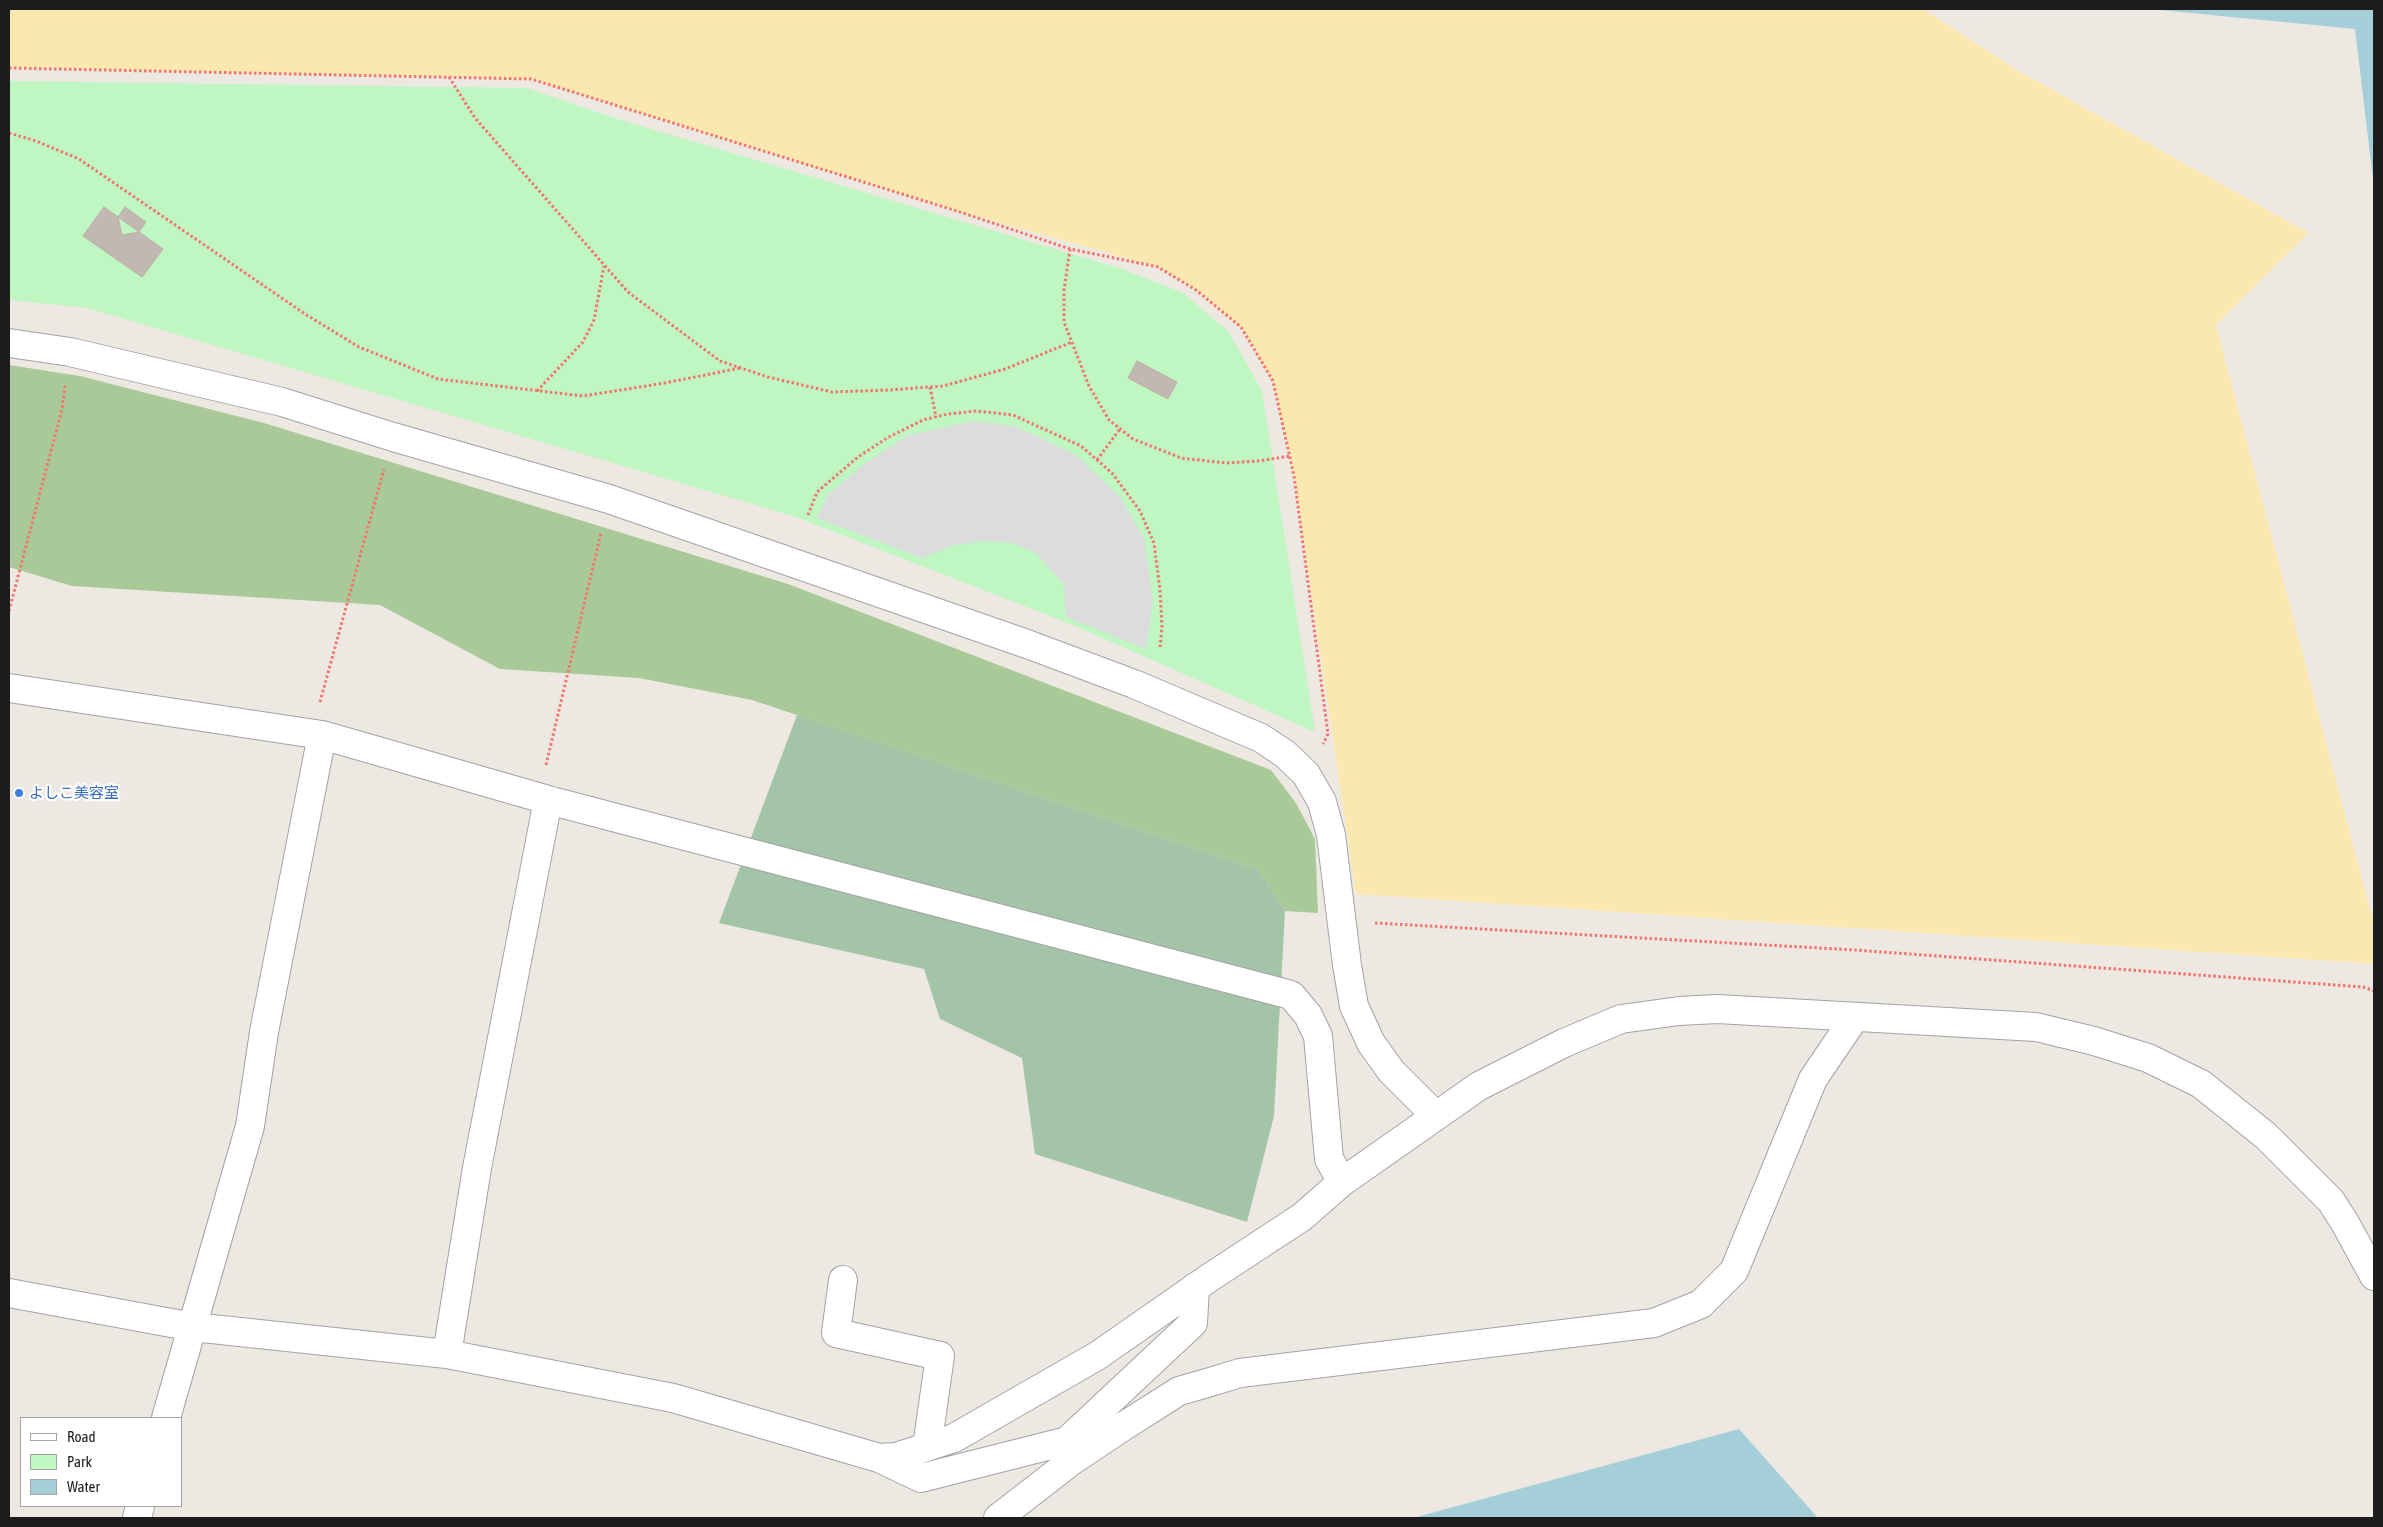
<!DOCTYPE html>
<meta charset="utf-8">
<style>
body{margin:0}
#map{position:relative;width:2383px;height:1527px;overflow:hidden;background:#ede8e2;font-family:"Asap Condensed",sans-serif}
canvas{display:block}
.frame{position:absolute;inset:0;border:10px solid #1c1c1c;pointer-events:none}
.legend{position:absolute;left:20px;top:1417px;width:162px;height:90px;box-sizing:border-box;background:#fff;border:1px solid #a4a4a4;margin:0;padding:6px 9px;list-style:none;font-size:15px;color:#1c1c1c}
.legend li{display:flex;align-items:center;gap:10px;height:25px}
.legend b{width:25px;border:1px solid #a4a4a4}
</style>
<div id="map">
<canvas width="2383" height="1527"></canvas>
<div class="frame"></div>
<ul class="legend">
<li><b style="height:6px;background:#fff"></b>Road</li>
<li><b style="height:14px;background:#bff6c1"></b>Park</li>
<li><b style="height:14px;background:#a4cfd8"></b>Water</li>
</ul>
</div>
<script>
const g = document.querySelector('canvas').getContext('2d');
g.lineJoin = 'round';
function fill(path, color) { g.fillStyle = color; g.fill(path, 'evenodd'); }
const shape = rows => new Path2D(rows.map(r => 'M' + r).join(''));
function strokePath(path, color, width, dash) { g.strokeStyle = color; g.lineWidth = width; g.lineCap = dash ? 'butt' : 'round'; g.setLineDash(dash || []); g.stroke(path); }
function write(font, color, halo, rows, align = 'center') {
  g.font = font + ' "Asap Condensed","Noto Sans JP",sans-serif'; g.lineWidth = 4.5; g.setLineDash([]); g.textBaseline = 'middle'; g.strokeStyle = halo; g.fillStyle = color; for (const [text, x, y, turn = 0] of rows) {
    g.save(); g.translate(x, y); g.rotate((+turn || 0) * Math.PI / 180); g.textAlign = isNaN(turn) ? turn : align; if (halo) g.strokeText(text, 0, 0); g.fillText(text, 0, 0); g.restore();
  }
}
fill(shape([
 [9,365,80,376,264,423,788,584,1271,770,1296,803,1315,839,1318,913,1285,911,1258,869,752,700,639,678,500,669,380,605,72,586,9,567]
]), '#a9ca98');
fill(shape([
 [9,9,1923,9,2017,70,2309,233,2216,325,2374,924,2374,964,1356,894,1294,476,1273,381,1241,327,1196,290,1158,267,957,211,531,79,9,68]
]), '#fbe8b1');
fill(shape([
 [797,715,1258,869,1285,911,1274,1116,1247,1222,1035,1154,1022,1058,940,1019,924,969,719,923]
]), '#a4c4a7');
fill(shape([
 [9,81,526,88,621,120,1122,269,1183,293,1229,332,1262,391,1315,732,1073,625,796,517,87,308,9,300]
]), '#bff6c1');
fill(shape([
 [974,421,1015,426,1076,455,1120,497,1144,538,1153,601,1146,649,1066,617,1064,585,1037,554,1014,543,984,541,954,545,922,558,817,518,828,495,864,464,909,435]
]), '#dcdcdc');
fill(shape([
 [2150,9,2374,9,2374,187,2355,29],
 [1739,1429,1818,1518,1413,1518]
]), '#a4cfd8');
const building = shape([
 [104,207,163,249,142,277,83,236,104,207],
 [125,207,146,222,139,232,122,235,118,217,125,207],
 [1137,361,1177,382,1168,399,1128,378,1137,361]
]);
fill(building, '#c1b8b1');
strokePath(building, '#bdaea5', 1);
const minor = shape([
 [9,343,70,352,282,402,393,437,609,499,1027,644,1134,684,1261,738,1285,754,1306,774,1322,802,1331,835,1347,965,1354,1006,1371,1043,1391,1071,1436,1116],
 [9,688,322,735,548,800,1291,995,1308,1015,1318,1036,1329,1159,1342,1182],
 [843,1280,836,1333,940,1356,927,1447],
 [9,1293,193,1327,447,1354,673,1398,879,1458,896,1457,954,1438,1097,1356,1209,1278,1302,1217,1342,1182,1479,1086,1564,1043,1621,1019,1679,1011,1717,1009,2036,1027,2094,1041,2148,1058,2201,1084,2266,1136,2331,1201,2345,1223,2374,1276],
 [447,1354,477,1168,548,800],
 [166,1418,250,1126,264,1032,322,735],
 [879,1458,921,1478,1067,1441,1193,1323,1195,1287],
 [137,1518,140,1506],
 [998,1518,1073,1460,1124,1426,1179,1391,1207,1383,1240,1373,1654,1323,1701,1304,1734,1271,1813,1079,1855,1017]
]);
strokePath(minor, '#a3a3a3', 30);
strokePath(shape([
 [9,68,531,79,957,211,1070,249,1158,267,1196,290,1241,327,1273,381,1294,476,1328,734,1323,744],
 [449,77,475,118,628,292,720,361,768,377,832,392,889,390,943,386,1005,369,1072,342],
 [9,133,36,141,79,159,305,314,359,347,438,379,583,396,665,383,740,368],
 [1070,249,1064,290,1064,322,1089,386,1109,420,1133,439,1181,458,1226,463,1258,461,1290,456],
 [930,387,936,417],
 [537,391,583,342,594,320,604,266],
 [1097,460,1120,429],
 [808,515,817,492,858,457,887,438,923,420,948,414,977,411,1013,415,1081,446,1112,473,1140,511,1154,543,1160,590,1162,627,1160,647],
 [9,611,62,409,65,386],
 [320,702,384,469],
 [546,765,601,533],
 [1375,923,1855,950,2363,987,2374,991]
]), '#f2756d', 3, [2.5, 2.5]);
strokePath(minor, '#fff', 28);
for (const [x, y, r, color] of [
 [19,793,5,"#3f7fe0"]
]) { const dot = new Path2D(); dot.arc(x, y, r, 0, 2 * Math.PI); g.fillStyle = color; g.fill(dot); strokePath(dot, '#fff', 2); }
write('15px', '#366cbe', '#fff', [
 ["よしこ美容室",29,793]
], 'left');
</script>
